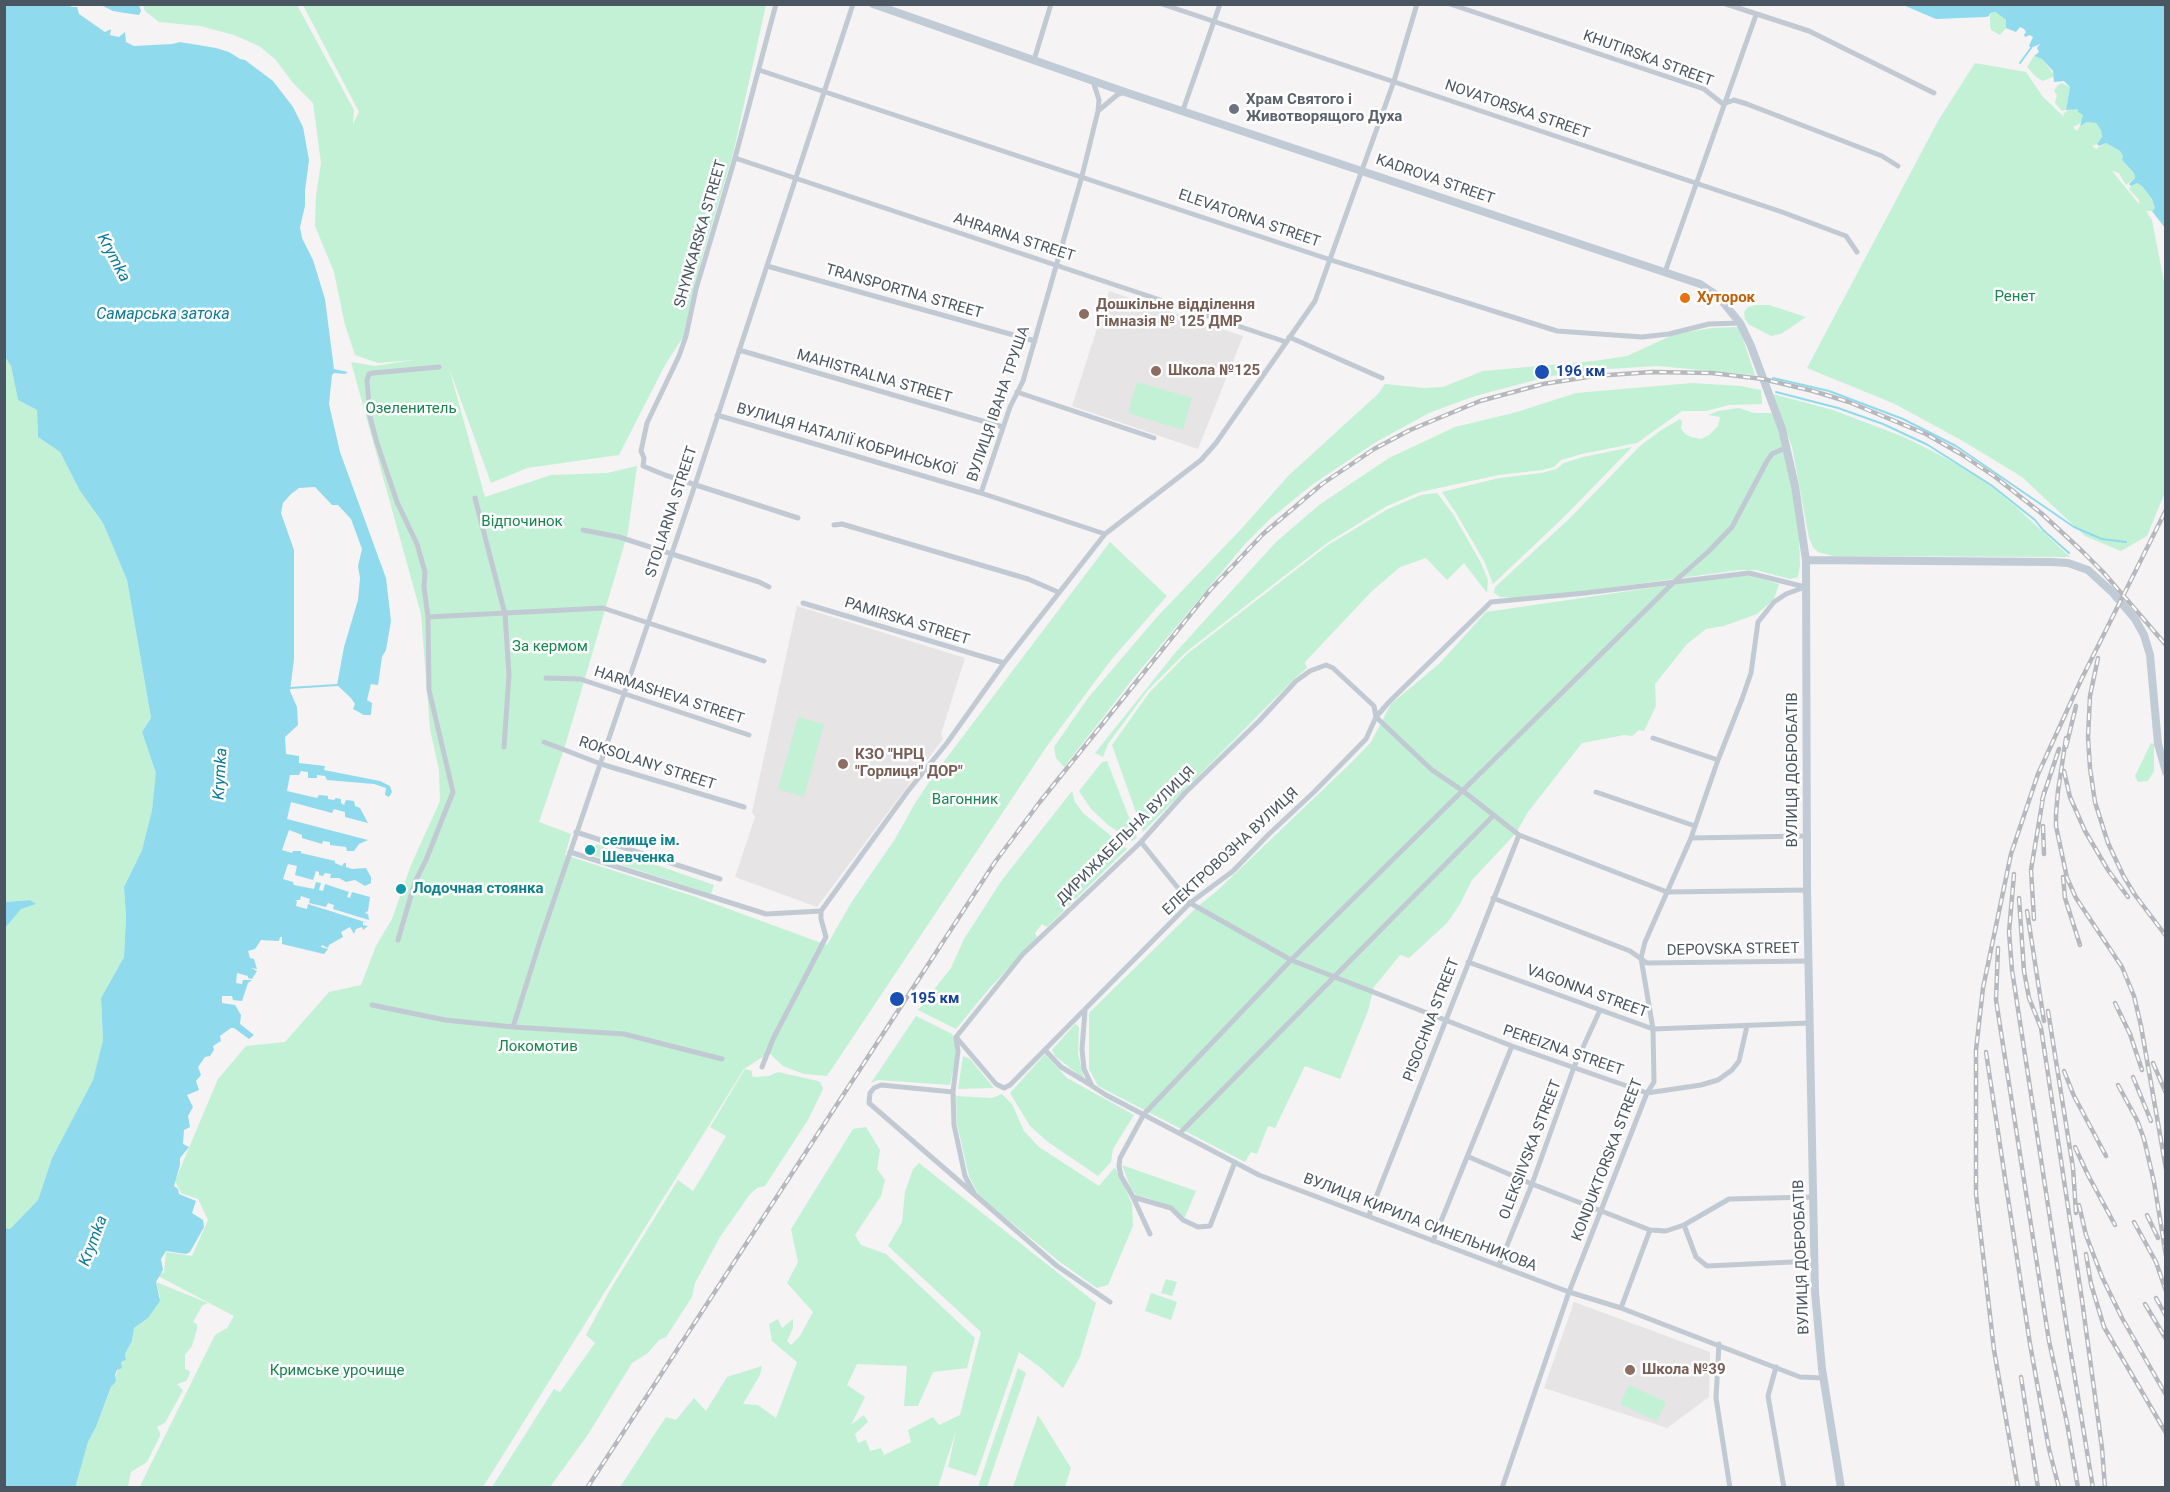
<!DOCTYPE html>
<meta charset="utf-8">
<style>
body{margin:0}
#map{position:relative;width:2170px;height:1492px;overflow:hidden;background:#f5f3f3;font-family:Roboto,sans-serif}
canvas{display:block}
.frame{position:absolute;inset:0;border:6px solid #4a5661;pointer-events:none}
</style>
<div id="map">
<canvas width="2170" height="1492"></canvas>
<div class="frame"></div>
</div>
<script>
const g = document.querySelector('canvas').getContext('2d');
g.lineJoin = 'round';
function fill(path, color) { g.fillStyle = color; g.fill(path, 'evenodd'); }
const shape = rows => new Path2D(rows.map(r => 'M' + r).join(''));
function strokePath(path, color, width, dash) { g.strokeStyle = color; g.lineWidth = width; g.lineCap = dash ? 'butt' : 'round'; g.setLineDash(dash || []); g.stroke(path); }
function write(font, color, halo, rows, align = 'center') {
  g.font = font + ' Roboto,sans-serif'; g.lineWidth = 5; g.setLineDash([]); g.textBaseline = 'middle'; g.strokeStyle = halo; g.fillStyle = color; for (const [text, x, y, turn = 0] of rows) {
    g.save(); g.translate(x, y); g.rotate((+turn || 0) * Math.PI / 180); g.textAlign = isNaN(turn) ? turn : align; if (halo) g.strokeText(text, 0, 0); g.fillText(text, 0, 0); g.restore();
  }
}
fill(shape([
 [1109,291,1243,336,1198,449,1072,406],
 [797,606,965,658,941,734,943,739,817,907,735,877,755,817,752,812],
 [1574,1302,1710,1352,1709,1397,1667,1428,1544,1388]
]), '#e6e4e5');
fill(shape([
 [143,5,297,5,354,110,353,124,359,112,303,5,766,5,733,154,702,257,685,334,665,365,619,455,527,468,491,483,449,368,485,497,551,475,607,473,637,466,628,532,565,746,539,822,571,834,565,855,693,896,827,945,851,903,895,839,914,805,933,776,1110,542,1167,596,1111,660,1047,746,827,1076,804,1074,783,1066,769,1053,744,1069,483,1487,139,1488,215,1335,227,1328,234,1316,158,1276,164,1272,166,1252,192,1256,208,1220,198,1199,181,1193,175,1181,218,1079,246,1046,285,1042,329,992,361,985,376,946,392,919,411,865,440,801,439,770,430,729,421,614,351,362,375,366,413,360,378,363,355,355,345,325,334,272,315,226,316,196,321,163,313,103,293,83,275,59,259,46,234,35,200,26,159,22,145,11],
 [1998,12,2006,20,2006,28,2000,35,1991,30,1990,25,1990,13],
 [2034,56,2042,59,2055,76,2043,81,2036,77,2027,67],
 [1975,63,2026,72,2043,97,2064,117,2063,114,2067,111,2076,107,2078,109,2083,115,2083,120,2079,124,2073,127,2077,131,2080,126,2087,122,2096,123,2101,130,2102,137,2097,144,2092,146,2096,149,2106,143,2120,151,2124,156,2122,160,2134,173,2135,178,2126,185,2119,173,2112,171,2139,204,2139,200,2129,189,2131,186,2137,183,2142,186,2152,199,2155,208,2152,211,2146,211,2152,220,2165,287,2165,492,2147,536,2121,551,2085,536,2022,477,1961,440,1895,404,1807,368,1938,121],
 [2062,83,2070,87,2066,110,2062,111,2055,103,2057,95,2054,91,2058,85],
 [1756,305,1769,305,1806,317,1781,334,1771,336,1748,324,1745,319,1744,312,1748,307],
 [1739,327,1755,375,1658,366,1591,370,1551,376,1475,396,1429,413,1376,442,1313,484,1270,519,1245,544,1136,675,1064,767,1056,758,1054,747,1088,698,1156,618,1244,526,1288,476,1378,394,1385,384,1424,388,1443,387,1483,371,1594,361,1627,356,1675,334,1712,328],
 [5,357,11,366,18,400,37,410,38,437,60,452,80,491,103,523,127,580,151,718,142,732,157,773,152,810,142,850,124,887,126,917,124,957,101,998,103,1040,93,1080,52,1158,38,1200,10,1229,4,1228,4,928,21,909,35,904,30,900,5,902],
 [1137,382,1192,398,1183,430,1128,413],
 [1692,383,1741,386,1761,390,1762,404,1729,405,1706,411,1682,411,1637,443,1582,454,1561,460,1554,467,1542,470,1499,475,1420,492,1387,506,1327,543,1186,652,1147,691,1108,744,1103,757,1095,753,1175,653,1276,542,1319,505,1389,458,1455,427,1517,412,1576,393],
 [1773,394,1833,410,1904,437,1942,456,1982,479,2015,506,2070,557,1833,556,1818,552,1813,547,1809,538,1792,447],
 [1739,408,1754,413,1771,413,1777,421,1798,513,1800,565,1798,577,1790,579,1756,570,1739,570,1585,591,1517,598,1500,597,1494,593,1495,587,1569,519,1640,446,1660,431,1680,419,1682,422,1681,428,1685,434,1691,437,1701,439,1709,435,1718,426,1720,417,1708,415,1718,411],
 [1632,447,1566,515,1493,584,1484,561,1456,513,1442,492,1499,478,1542,473,1556,469,1564,463,1583,457],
 [1437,493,1453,514,1481,563,1488,580,1487,593,1464,563,1447,580,1426,558,1400,567,1372,591,1305,662,1307,668,1294,679,1143,832,1112,745,1149,693,1187,654,1328,545,1388,509,1421,495],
 [1732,576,1751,576,1779,584,1774,599,1757,614,1724,626,1706,629,1687,644,1655,684,1656,706,1644,731,1639,730,1632,736,1624,735,1582,743,1528,812,1516,833,1472,880,1460,904,1447,923,1409,958,1400,955,1374,987,1368,1011,1340,1079,1305,1066,1275,1128,1268,1126,1257,1154,1251,1152,1245,1162,1098,1086,1089,1069,1089,1013,1197,907,1218,890,1356,758,1371,742,1391,704,1440,663,1486,612],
 [798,717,824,724,804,797,778,789],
 [2151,743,2154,744,2154,771,2148,781,2138,782,2135,776],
 [1107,761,1137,838,1132,841,1108,825,1091,809,1079,791,1102,762],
 [1072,791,1075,802,1083,813,1127,849,1047,927,1042,924,1035,933,1037,937,988,990,956,1029,918,1010,951,968,964,939,1002,880],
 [596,844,714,885,711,894,592,855],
 [916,1016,952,1034,955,1040,955,1062,950,1085,878,1080,871,1083],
 [1075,1024,1079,1027,1078,1053,1084,1079,1055,1056,1052,1050],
 [1045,1054,1067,1078,1134,1115,1113,1149,1111,1162,1098,1176,1048,1142,1030,1126,1010,1093],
 [963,1056,970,1059,994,1088,958,1089],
 [745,1069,752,1071,752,1076,755,1077,769,1076,778,1072,818,1081,821,1083,823,1089,808,1120,765,1186,757,1188,750,1194,720,1237,695,1283,692,1297,666,1337,659,1340,648,1353,632,1363,587,1436,550,1487,492,1487,554,1389,560,1392,595,1343,586,1335,610,1290,678,1180,693,1191,706,1170,726,1136,710,1127],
 [1002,1094,1012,1104,1024,1131,1039,1147,1099,1186,1114,1168,1117,1170,1132,1204,1133,1226,1108,1285,1097,1288,1060,1262,979,1196,969,1176,957,1124,956,1096,992,1098],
 [866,1127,880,1150,877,1169,885,1180,881,1196,855,1235,861,1245,886,1254,975,1338,967,1368,933,1372,918,1406,904,1406,907,1366,857,1364,847,1385,865,1397,851,1425,864,1415,868,1422,855,1434,858,1443,866,1440,870,1451,881,1448,884,1455,911,1442,908,1430,933,1417,939,1425,960,1415,981,1332,888,1246,902,1222,905,1192,913,1169,919,1163,1096,1303,1080,1357,1063,1388,1041,1368,1019,1352,976,1476,948,1467,956,1431,938,1487,620,1487,666,1417,676,1420,694,1398,706,1411,727,1377,762,1366,760,1375,743,1404,758,1405,776,1418,797,1362,772,1341,769,1324,778,1319,782,1328,793,1319,793,1328,787,1341,791,1345,800,1336,813,1312,787,1283,798,1262,791,1229,853,1129],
 [1122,1165,1196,1191,1184,1219,1173,1208,1151,1199,1136,1195,1131,1189],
 [1166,1279,1177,1282,1172,1296,1161,1293],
 [156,1282,208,1303,202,1306,193,1322,197,1324,197,1329,192,1346,185,1355,185,1369,190,1371,189,1376,186,1381,177,1384,183,1390,182,1392,165,1423,157,1427,160,1433,160,1436,147,1462,131,1472,128,1487,75,1487,88,1442,96,1427,121,1362,126,1360,125,1354,132,1341,134,1328,148,1318,160,1297],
 [1151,1293,1177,1302,1171,1320,1145,1311],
 [1018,1368,1026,1373,987,1487,978,1487],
 [1629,1385,1666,1402,1657,1421,1620,1404],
 [1038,1415,1071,1468,1065,1487,1013,1487]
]), '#c3f1d5');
fill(shape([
 [5,4,67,4,72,7,77,7,79,14,105,32,111,29,110,35,119,37,125,32,126,42,134,46,172,44,180,42,216,48,229,52,240,59,245,60,273,81,293,107,303,127,309,160,305,191,305,206,300,227,302,238,313,260,325,299,334,369,348,372,345,374,334,373,332,375,329,404,340,452,386,578,391,621,386,650,382,657,378,685,371,684,367,700,372,703,371,715,364,715,353,709,355,704,351,698,337,685,344,647,358,600,360,578,358,566,362,549,351,519,338,505,332,505,315,487,299,488,291,494,283,503,281,513,294,550,294,659,290,691,297,707,298,725,285,737,286,754,299,756,299,763,325,766,324,770,380,781,390,786,392,792,389,797,385,795,386,788,374,784,327,780,325,776,317,775,317,778,308,778,308,772,301,771,299,775,290,775,287,791,317,798,319,795,328,796,328,799,334,800,336,798,341,799,341,803,344,805,346,800,354,801,355,806,360,808,368,823,345,817,345,812,334,809,332,813,291,802,287,819,368,840,359,844,354,851,347,851,346,847,330,845,330,842,323,841,322,844,302,838,302,835,289,830,282,850,292,853,293,851,301,851,301,853,335,861,335,863,342,866,344,863,346,863,346,867,352,869,366,868,371,877,371,883,365,886,355,880,346,882,339,878,330,878,331,874,325,873,323,876,319,875,319,872,316,871,313,880,295,875,297,866,288,864,283,879,293,882,294,885,314,889,316,882,321,883,319,890,323,891,325,884,349,892,347,897,350,898,352,892,370,897,368,911,365,913,368,914,369,920,333,909,334,905,328,903,326,907,309,903,310,899,301,896,300,900,295,900,297,901,296,906,307,909,308,904,368,923,363,922,363,925,368,926,363,930,362,927,356,929,354,934,350,927,341,932,343,937,329,945,328,948,322,945,321,947,328,949,324,954,282,944,282,937,280,937,279,941,261,940,255,949,248,951,250,958,254,959,257,969,251,968,257,971,252,979,248,978,248,976,237,973,236,983,242,984,243,980,252,980,248,983,242,1001,233,1000,232,996,222,996,222,1003,235,1005,241,1015,240,1024,254,1035,249,1039,234,1028,231,1028,220,1036,221,1041,213,1046,214,1050,210,1056,205,1057,198,1067,201,1075,196,1081,199,1090,187,1095,193,1107,188,1116,190,1127,184,1130,183,1144,189,1147,180,1158,180,1165,174,1186,178,1189,179,1194,196,1201,192,1213,203,1220,204,1227,190,1252,186,1254,166,1251,161,1259,163,1270,156,1282,160,1301,148,1318,134,1328,132,1341,125,1354,126,1360,121,1362,122,1368,117,1370,115,1375,116,1381,111,1387,96,1427,88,1442,75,1488,5,1487,5,1228,10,1229,38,1200,52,1158,93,1080,103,1040,101,998,124,957,126,917,124,887,142,850,152,810,156,773,142,732,151,718,127,580,103,523,80,491,60,452,38,437,37,410,18,400,11,366,5,357],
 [101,5,139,5,141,11,139,15,125,13,113,11],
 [1903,5,2165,5,2165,228,2152,211,2155,208,2152,199,2142,186,2137,183,2131,186,2129,184,2135,178,2134,173,2122,160,2123,156,2120,151,2106,143,2099,146,2097,144,2102,137,2101,130,2096,123,2087,122,2080,126,2083,115,2078,112,2078,109,2066,110,2070,87,2064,81,2054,82,2053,71,2042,59,2034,56,2039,52,2037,48,2040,44,2031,48,2029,46,2033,37,2030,35,2025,37,2024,35,2026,32,2024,29,2020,27,2016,32,2006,28,2006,20,1996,12,1990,13,1989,16,1986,17,1936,19],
 [30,900,36,904,21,909,5,928,5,902]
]), '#90daee');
strokePath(shape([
 [2020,63,2031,48],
 [1773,378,1829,391,1903,419,1956,446,2074,527,2102,539,2126,542],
 [1776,392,1838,408,1883,424,1928,445,1991,485,2035,520,2043,530,2069,553],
 [290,688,337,685]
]), '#90daee', 2);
strokePath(shape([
 [776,4,735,158,696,289,686,336,679,356,647,423,641,451,644,458,643,466,665,475,798,518],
 [1162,4,1782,212,1846,236,1857,252],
 [1450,4,1704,89,1723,104,1734,100,1747,104,1882,156,1898,166],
 [1726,4,1809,31,1934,93],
 [1034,60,1051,4],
 [759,70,1331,260,1557,331,1642,337,1669,334,1709,324,1740,323],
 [1183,110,1220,4],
 [1098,111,1117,95,1125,92],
 [735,158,1286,342],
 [767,266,1035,341],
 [1665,272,1756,15],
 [1289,337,1382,378],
 [739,350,1003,427],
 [1017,392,1154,438],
 [717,415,981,493,1105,534],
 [981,493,1010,407,1023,381,1082,176,1098,111,1099,100,1093,81],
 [475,498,505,614,509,675,504,747],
 [834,525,842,524,1028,579,1058,592],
 [583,530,619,537,759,582,769,587],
 [803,603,1004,663],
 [428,617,603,608,764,661],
 [546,678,580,679,749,735],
 [1653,738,1718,760],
 [544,742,601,764,744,807],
 [1596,792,1695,826],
 [576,832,720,879],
 [1691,838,1807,836],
 [1141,842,1190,903,1291,960,1512,1046,1647,1093,1701,1085,1718,1080,1732,1070,1739,1061,1747,1026],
 [570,852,766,914,821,911],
 [1493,898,1630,951,1647,963,1808,961],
 [398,940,415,882,426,860,453,792,429,690,428,617,424,587,425,572,417,544,397,502,377,443,370,417,367,380,369,374,373,373,439,367],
 [1468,962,1653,1029,1809,1023],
 [372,1005,445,1020,513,1027,624,1034,722,1059],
 [1085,1011,1082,1049,1084,1069,1092,1086,1106,1095,1259,1175,1569,1292,1621,1308,1800,1377,1823,1378],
 [513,1027,540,941,695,485,853,4],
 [956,1037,1023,954,1141,842,1185,793,1260,720,1296,681,1310,671,1326,665,1333,668,1374,706,1376,717,1432,770,1463,791,1519,835,1667,892,1807,890],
 [956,1037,996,1084,1004,1088,1010,1085,1190,903,1233,871,1269,834,1314,792,1366,739,1376,717,1389,702,1491,602,1585,593,1749,573,1805,587],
 [956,1039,958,1051,953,1092,954,1125,965,1176,974,1193],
 [1045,1050,1061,1067,1091,1085],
 [762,1067,773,1039,826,937,821,919,821,911,908,791,947,743,1004,663,1105,534,1201,460,1216,443,1315,301,1394,81,1417,4],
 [953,1092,881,1085,874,1088,870,1093,869,1103,1057,1266,1110,1302],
 [1180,1133,1494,815],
 [1469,1157,1532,1184,1650,1230,1666,1231,1684,1225,1729,1199,1812,1197],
 [1133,1197,1171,1208,1183,1220,1198,1227,1210,1226,1235,1162],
 [1369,1215,1519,835],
 [1684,1225,1696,1257,1707,1266,1814,1261],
 [1150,1234,1133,1197,1121,1176,1119,1166,1120,1158,1144,1114,1291,960,1674,582,1709,551,1732,527,1767,461,1772,454,1787,447],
 [1433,1241,1512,1046],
 [1499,1265,1532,1184,1574,1067,1600,1010],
 [1621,1308,1650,1230],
 [1719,1344,1716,1398,1730,1488],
 [1776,1367,1768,1396,1784,1488],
 [1502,1488,1569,1292,1647,1093,1654,1082,1653,1029,1641,958,1645,942,1691,838,1718,760,1742,699,1751,673,1758,622,1774,602,1786,594,1805,587]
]), '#c1cad2', 5);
strokePath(shape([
 [873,4,1125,92,1700,284,1718,296,1740,323,1751,346,1782,429,1795,486,1806,560,1807,890,1815,1292,1822,1369,1841,1488],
 [1806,560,2052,562,2068,563,2088,570,2112,592,2135,619,2144,635,2150,655,2158,744,2166,772]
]), '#c1cbd6', 8);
const rail = shape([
 [2098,658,2090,696,2088,737,2090,768,2095,802,2108,843,2124,877,2135,895,2166,936],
 [2066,738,2058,791,2056,814,2056,826,2067,878,2076,898,2122,967,2134,996,2141,1026,2166,1169],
 [2066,747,2076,706],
 [2064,771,2070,797,2085,831,2108,870,2128,897],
 [2042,800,2059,749],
 [2043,826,2044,854],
 [2014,874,2009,932,2012,970,2068,1336,2093,1488],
 [2063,877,2065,898,2080,945],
 [2019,898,2024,971,2029,998,2041,1028,2048,1074,2082,1300,2102,1448,2105,1488],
 [2027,911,2044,1021],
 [2034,919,2031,870,2044,792],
 [1998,948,1996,1000,2049,1341,2067,1423,2078,1488],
 [2115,1003,2130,1034,2142,1070],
 [2048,1011,2073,1168,2076,1213],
 [1986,1052,2030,1344,2049,1449,2059,1488],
 [2153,1063,2166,1093],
 [2064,1071,2074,1096,2106,1156],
 [2133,1077,2151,1121],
 [2118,1085,2137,1120,2144,1139,2154,1182,2166,1256],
 [2075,1147,2088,1175,2115,1225],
 [2079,1205,2086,1235,2102,1277,2122,1318,2166,1395],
 [2147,1215,2158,1238],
 [2134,1222,2156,1262,2166,1291],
 [2086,1254,2091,1284,2104,1327,2166,1433],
 [2156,1298,2166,1316],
 [2145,1304,2166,1339],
 [2021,1377,2038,1488],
 [587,1488,995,862,1039,803,1210,590,1263,534,1322,484,1374,449,1410,430,1480,401,1543,384,1594,376,1652,372,1712,373,1763,379,1813,391,1849,402,1926,434,1961,454,1994,476,2041,513,2082,551,2103,572,2166,645],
 [2018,1488,1994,1350,1976,1194,1976,1050,1983,988,2011,854,2038,774,2081,680,2166,510]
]);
strokePath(rail, '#b5b8bd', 4.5);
strokePath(rail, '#fff', 2, [7]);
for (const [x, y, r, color] of [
 [1234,109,6,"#6b7280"],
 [1685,298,6,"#e8710a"],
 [1084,314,6,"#8d6e63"],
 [1156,371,6,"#8d6e63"],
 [1542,372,8,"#1a4fb4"],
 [843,764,6,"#8d6e63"],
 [590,850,6,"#0f9aa8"],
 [401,889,6,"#0f9aa8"],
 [897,999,8,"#1a4fb4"],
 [1630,1370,6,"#8d6e63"]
]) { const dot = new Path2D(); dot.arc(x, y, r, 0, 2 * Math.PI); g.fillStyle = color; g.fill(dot); strokePath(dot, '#fff', 2); }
write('15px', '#4a5661', '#fff', [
 ["KHUTIRSKA STREET",1648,59,20],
 ["NOVATORSKA STREET",1517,110,19],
 ["KADROVA STREET",1435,180,19],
 ["ELEVATORNA STREET",1249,219,19],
 ["SHYNKARSKA STREET",701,234,-74],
 ["AHRARNA STREET",1014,238,18],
 ["TRANSPORTNA STREET",904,292,16],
 ["MAHISTRALNA STREET",874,377,16],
 ["ВУЛИЦЯ ІВАНА ТРУША",999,404,-71],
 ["ВУЛИЦЯ НАТАЛІЇ КОБРИНСЬКОЇ",846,440,16],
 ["STOLIARNA STREET",672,512,-72],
 ["PAMIRSKA STREET",907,622,17],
 ["HARMASHEVA STREET",669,696,18],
 ["ROKSOLANY STREET",647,764,18],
 ["ВУЛИЦЯ ДОБРОБАТІВ",1793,770,-90],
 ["ДИРИЖАБЕЛЬНА ВУЛИЦЯ",1126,836,-45],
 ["ЕЛЕКТРОВОЗНА ВУЛИЦЯ",1231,852,-43],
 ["DEPOVSKA STREET",1733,950,-1],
 ["VAGONNA STREET",1587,992,20],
 ["PISOCHNA STREET",1432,1020,-69],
 ["PEREIZNA STREET",1563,1051,19],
 ["OLEKSIIVSKA STREET",1531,1150,-69],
 ["KONDUKTORSKA STREET",1608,1160,-69],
 ["ВУЛИЦЯ КИРИЛА СИНЕЛЬНИКОВА",1420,1223,21],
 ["ВУЛИЦЯ ДОБРОБАТІВ",1802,1257,-92]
]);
write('bold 15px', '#5b616d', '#fff', [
 ["Храм Святого і",1246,100],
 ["Животворящого Духа",1246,117]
], 'left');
write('15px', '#17864f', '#fff', [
 ["Ренет",2015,297],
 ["Озеленитель",411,409],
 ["Відпочинок",522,522],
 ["За кермом",550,647],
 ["Вагонник",965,800],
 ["Локомотив",538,1047],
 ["Кримське урочище",337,1371]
]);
write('bold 15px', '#c56008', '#fff', [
 ["Хуторок",1697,298]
], 'left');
write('bold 15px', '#785e54', '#fff', [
 ["Дошкільне відділення",1096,305],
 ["Гімназія № 125 ДМР",1096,322],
 ["Школа №125",1168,371],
 ["КЗО \"НРЦ",855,755],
 ["\"Горлиця\" ДОР\"",855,772],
 ["Школа №39",1642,1370]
], 'left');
write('bold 15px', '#164399', '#fff', [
 ["196 км",1556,372],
 ["195 км",910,999]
], 'left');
write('bold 15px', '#0d838f', '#fff', [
 ["селище ім.",602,841],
 ["Шевченка",602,858],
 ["Лодочная стоянка",413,889]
], 'left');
write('italic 16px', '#0c7c9b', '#fff', [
 ["Krymka",113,258,62],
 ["Самарська затока",163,315],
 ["Krymka",221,774,-87],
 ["Krymka",94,1241,-69]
]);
</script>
